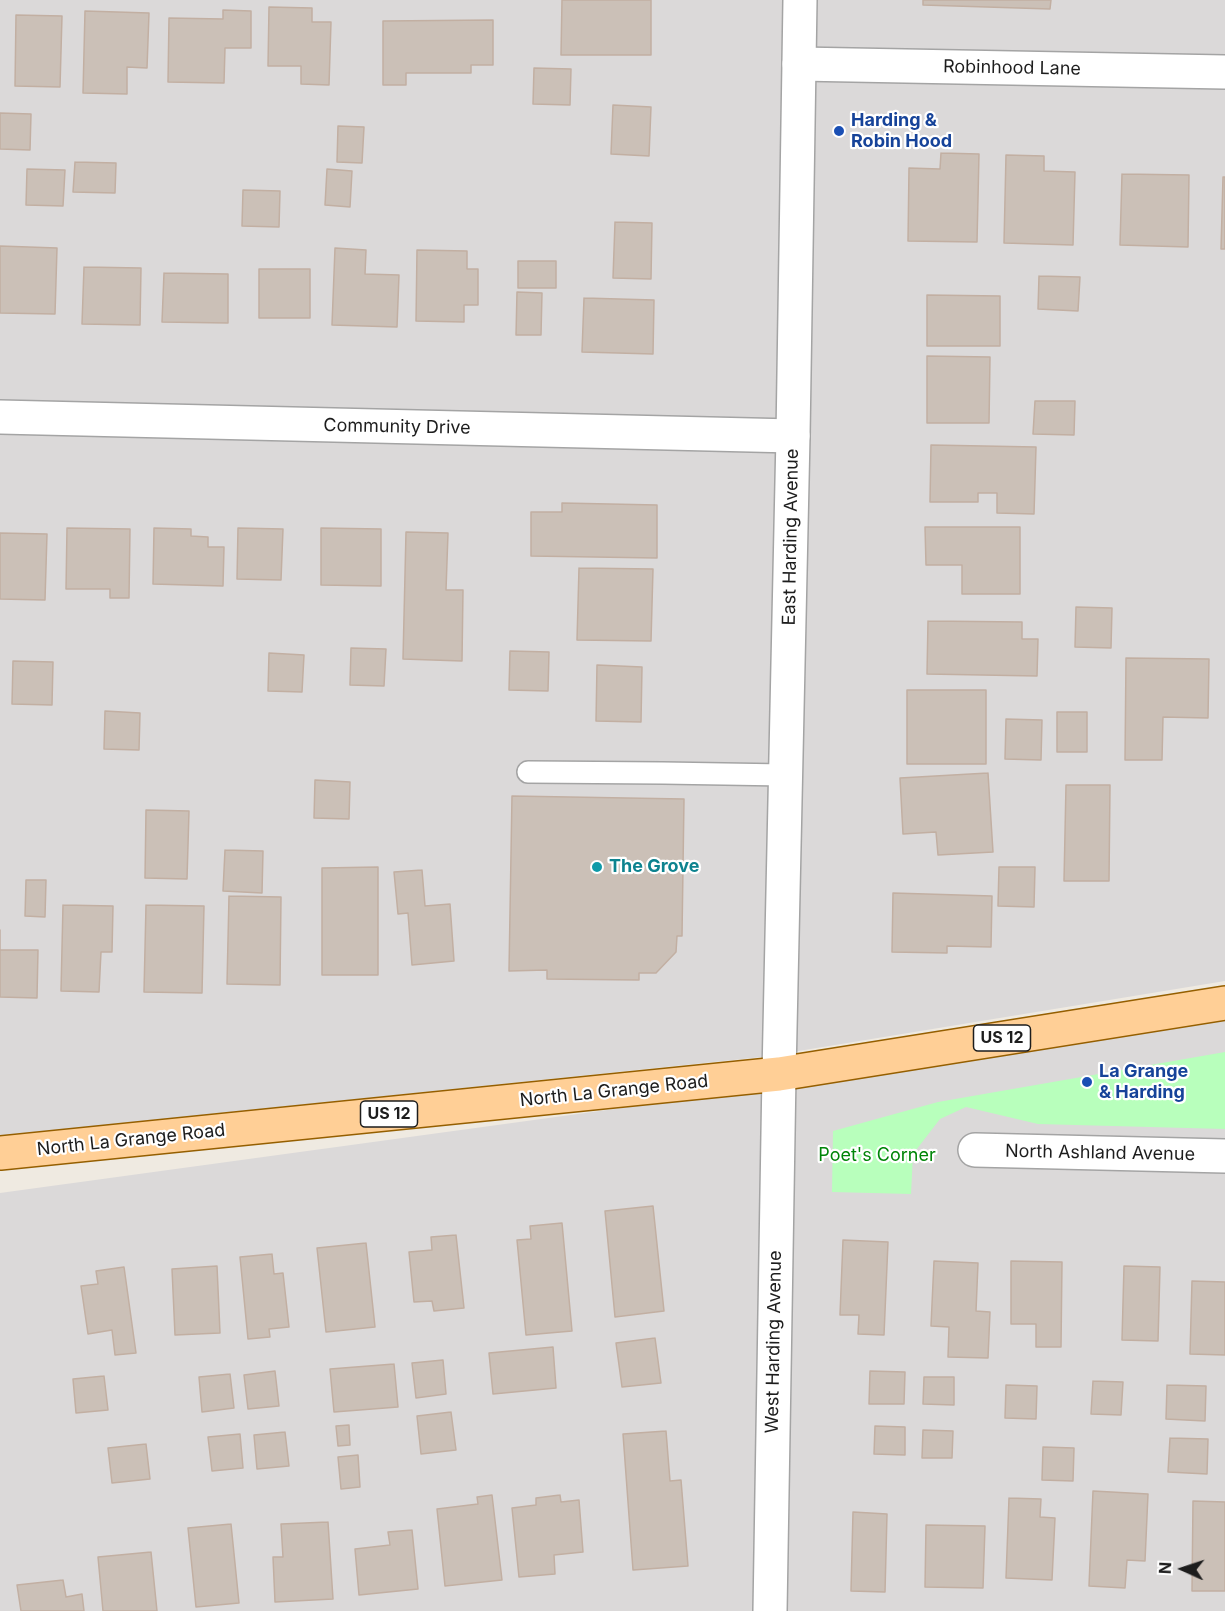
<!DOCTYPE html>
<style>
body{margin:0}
#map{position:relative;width:1225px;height:1611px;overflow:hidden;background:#efeae1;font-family:Inter,sans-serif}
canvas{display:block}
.north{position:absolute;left:1153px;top:1539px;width:60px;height:60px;-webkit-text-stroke:4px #fff;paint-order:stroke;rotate:273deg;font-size:16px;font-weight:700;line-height:24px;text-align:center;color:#1d1d1d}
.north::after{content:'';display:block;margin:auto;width:21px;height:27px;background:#1d1d1d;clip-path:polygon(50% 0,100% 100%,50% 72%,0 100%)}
</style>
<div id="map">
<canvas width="1225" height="1611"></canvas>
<div class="north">N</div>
</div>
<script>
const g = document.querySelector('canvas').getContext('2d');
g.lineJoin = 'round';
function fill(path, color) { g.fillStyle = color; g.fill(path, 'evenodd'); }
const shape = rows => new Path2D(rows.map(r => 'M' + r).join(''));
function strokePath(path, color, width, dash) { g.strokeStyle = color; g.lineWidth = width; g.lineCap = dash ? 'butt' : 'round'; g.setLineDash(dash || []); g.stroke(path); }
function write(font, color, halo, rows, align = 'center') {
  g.font = font + ' Inter,sans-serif'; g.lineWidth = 4.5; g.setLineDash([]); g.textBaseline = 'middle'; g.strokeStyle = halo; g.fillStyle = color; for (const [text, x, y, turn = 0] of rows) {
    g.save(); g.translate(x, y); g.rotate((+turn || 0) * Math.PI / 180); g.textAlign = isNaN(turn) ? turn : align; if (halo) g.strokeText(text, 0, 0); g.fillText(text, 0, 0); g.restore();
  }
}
fill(shape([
 [0,0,1225,0,1225,981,762,1057,0,1136],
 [1225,1011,1225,1611,0,1611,0,1193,768,1088]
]), '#dbd9d9');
fill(shape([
 [1225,1052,1225,1129,1038,1124,966,1107,940,1119,913,1154,911,1194,832,1192,833,1131,938,1102]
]), '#b8ffbc');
const building = shape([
 [562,0,651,0,651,55,561,55,562,0],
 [923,0,1051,0,1050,9,923,5,923,0],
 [269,7,312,8,312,22,331,22,329,85,301,84,301,66,268,66,269,7],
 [223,10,251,11,251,48,225,48,224,83,168,82,169,18,223,19,223,10],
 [85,11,149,13,147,68,127,67,127,94,83,93,85,11],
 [16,15,62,16,60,87,15,86,16,15],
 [493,20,493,65,471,65,471,73,406,73,406,85,383,85,383,21,493,20],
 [534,68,571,69,570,105,533,104,534,68],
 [613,105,651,107,649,156,611,154,613,105],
 [0,113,31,114,30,150,0,149,0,113],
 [338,126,364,127,362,163,337,162,338,126],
 [941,153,979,154,977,242,908,241,909,168,940,169,941,153],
 [1006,155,1044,156,1044,171,1075,172,1073,245,1004,243,1006,155],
 [75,162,116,163,115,193,73,192,75,162],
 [27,169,65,170,63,206,26,205,27,169],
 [327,169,352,171,350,207,325,205,327,169],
 [1122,174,1189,175,1188,247,1120,245,1122,174],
 [1223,177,1225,177,1225,249,1221,249,1223,177],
 [243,190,280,191,279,227,242,226,243,190],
 [615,222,652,223,651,279,613,278,615,222],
 [0,246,57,248,55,314,0,313,0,246],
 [335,248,366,250,365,274,399,275,397,327,332,325,335,248],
 [417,250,467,251,467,269,478,269,478,305,464,305,464,322,416,321,417,250],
 [518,261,556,261,556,288,518,288,518,261],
 [84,267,141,268,140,325,82,324,84,267],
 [259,269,310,269,310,318,259,318,259,269],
 [164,273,228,274,228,323,162,322,164,273],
 [1039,276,1080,277,1078,311,1038,309,1039,276],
 [517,292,542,293,541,335,516,335,517,292],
 [927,295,1000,296,1000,346,927,346,927,295],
 [584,298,654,300,653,354,582,352,584,298],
 [927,356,990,357,989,423,927,423,927,356],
 [1035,401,1075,401,1074,435,1033,434,1035,401],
 [931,445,1036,447,1034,514,997,513,997,493,978,493,978,502,930,502,931,445],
 [562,503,657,505,657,558,531,556,531,512,562,512,562,503],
 [925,527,1020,527,1020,594,962,594,962,565,926,565,925,527],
 [67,528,130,529,129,598,110,598,110,589,66,589,67,528],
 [154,528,191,529,191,536,208,537,208,547,224,547,223,586,153,584,154,528],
 [238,528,283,529,281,580,237,579,238,528],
 [321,528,381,529,381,586,321,585,321,528],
 [406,532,448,533,446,590,463,590,462,661,403,659,406,532],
 [0,533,47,534,45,600,0,599,0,533],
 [579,568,653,569,651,641,577,640,579,568],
 [1076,607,1112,608,1111,648,1075,647,1076,607],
 [928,621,1022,622,1022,639,1038,639,1037,676,927,674,928,621],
 [351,648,386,649,384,686,350,685,351,648],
 [510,651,549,652,548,691,509,690,510,651],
 [269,653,304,655,302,692,268,691,269,653],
 [1126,658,1209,659,1208,718,1163,717,1162,760,1125,760,1126,658],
 [13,661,53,662,52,705,12,704,13,661],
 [597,665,642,667,641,722,596,721,597,665],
 [907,690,986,690,986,764,907,764,907,690],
 [105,711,140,713,139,750,104,749,105,711],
 [1057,712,1087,712,1087,752,1057,752,1057,712],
 [1006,719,1042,720,1041,760,1005,759,1006,719],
 [988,773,993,852,938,855,936,832,903,834,900,778,988,773],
 [315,780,350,782,349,819,314,818,315,780],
 [1066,785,1110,785,1109,881,1064,881,1066,785],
 [512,796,684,799,682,936,677,936,676,952,656,973,639,973,639,980,547,979,547,970,509,971,512,796],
 [146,810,189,811,187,879,145,878,146,810],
 [225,850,263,851,262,893,223,891,225,850],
 [378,867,378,975,322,975,322,868,378,867],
 [999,867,1035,867,1034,907,998,906,999,867],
 [422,870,425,906,450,904,454,961,412,965,408,913,398,914,394,872,422,870],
 [26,880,46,880,45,917,25,916,26,880],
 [893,893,992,896,991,947,947,946,947,953,892,952,893,893],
 [229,896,281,897,280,985,227,984,229,896],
 [63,905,113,906,112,952,101,952,99,992,61,991,63,905],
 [146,905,204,906,202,993,144,992,146,905],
 [0,930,0,950,38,950,37,998,0,997,0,930],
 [653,1206,664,1311,615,1317,605,1211,653,1206],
 [562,1223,572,1331,526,1335,517,1240,531,1239,530,1226,562,1223],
 [456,1235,464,1308,434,1311,432,1301,414,1302,409,1252,432,1250,431,1237,456,1235],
 [843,1240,888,1242,884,1335,858,1334,859,1315,840,1315,843,1240],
 [366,1243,375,1327,326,1332,317,1248,366,1243],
 [272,1254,274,1274,283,1273,289,1327,269,1329,270,1337,248,1339,240,1257,272,1254],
 [934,1261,978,1263,976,1311,990,1312,988,1358,948,1357,949,1327,931,1326,934,1261],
 [1011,1261,1062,1262,1061,1347,1036,1347,1036,1324,1011,1324,1011,1261],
 [217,1266,220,1333,175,1335,172,1269,217,1266],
 [1124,1266,1160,1267,1158,1341,1122,1340,1124,1266],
 [124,1267,136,1353,115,1355,112,1330,88,1334,81,1286,98,1284,96,1271,124,1267],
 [1192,1281,1225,1282,1225,1355,1190,1354,1192,1281],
 [655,1338,661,1383,622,1387,616,1343,655,1338],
 [553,1347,556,1388,493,1394,489,1353,553,1347],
 [443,1360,446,1394,416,1398,412,1363,443,1360],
 [394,1364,398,1407,334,1412,330,1369,394,1364],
 [275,1371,279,1406,248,1409,244,1375,275,1371],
 [870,1371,905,1372,904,1404,869,1404,870,1371],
 [230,1374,234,1408,202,1412,199,1377,230,1374],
 [104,1376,108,1410,76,1413,73,1379,104,1376],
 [924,1377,954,1377,954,1405,923,1404,924,1377],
 [1093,1381,1123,1382,1121,1415,1091,1414,1093,1381],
 [1006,1385,1037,1386,1036,1419,1005,1418,1006,1385],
 [1167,1385,1206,1386,1205,1421,1166,1419,1167,1385],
 [451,1412,456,1450,421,1454,417,1416,451,1412],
 [349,1425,350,1445,338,1446,336,1426,349,1425],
 [875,1426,905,1427,905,1455,874,1454,875,1426],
 [923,1430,953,1431,952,1458,922,1458,923,1430],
 [666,1431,670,1481,681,1480,688,1566,633,1570,623,1434,666,1431],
 [285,1432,289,1466,257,1469,254,1435,285,1432],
 [240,1434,243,1468,212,1471,208,1437,240,1434],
 [1170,1438,1208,1439,1207,1474,1168,1472,1170,1438],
 [146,1444,150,1479,112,1483,108,1448,146,1444],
 [1043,1447,1074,1448,1073,1481,1042,1480,1043,1447],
 [358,1455,360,1487,341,1489,338,1457,358,1455],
 [1093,1491,1148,1494,1145,1561,1127,1560,1125,1588,1089,1586,1093,1491],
 [492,1495,502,1580,445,1586,437,1509,478,1504,477,1497,492,1495],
 [560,1495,561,1502,579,1500,583,1552,554,1555,555,1574,519,1577,512,1508,536,1505,536,1498,560,1495],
 [1009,1498,1041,1499,1040,1517,1055,1518,1052,1580,1006,1578,1009,1498],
 [1193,1501,1225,1502,1225,1591,1192,1591,1193,1501],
 [853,1512,887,1514,885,1592,851,1591,853,1512],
 [328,1522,333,1599,275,1602,273,1557,283,1557,281,1524,328,1522],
 [231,1524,239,1603,196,1607,188,1528,231,1524],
 [926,1525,985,1526,983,1588,925,1587,926,1525],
 [412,1530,418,1589,359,1595,355,1549,390,1545,388,1532,412,1530],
 [151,1552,157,1611,103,1611,98,1557,151,1552],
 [63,1580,66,1597,82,1594,84,1611,21,1611,17,1585,63,1580]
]);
fill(building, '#cbc0b7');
strokePath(building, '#c2afa2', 1.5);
const service = shape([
 [528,772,663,773,785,775]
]);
const minor = shape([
 [799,64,1225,72],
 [0,417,793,436],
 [975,1150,1225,1156],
 [770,1611,779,1074]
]);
const tertiary = shape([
 [779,1074,793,436,800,0]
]);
const primary = shape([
 [0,1153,779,1074,1225,1003]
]);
strokePath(service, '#a4a4a4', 24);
strokePath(minor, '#a4a4a4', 36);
strokePath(tertiary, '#a4a4a4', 36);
strokePath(primary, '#955f00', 36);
strokePath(service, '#fff', 21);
strokePath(minor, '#fff', 33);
strokePath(tertiary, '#fff', 33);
strokePath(primary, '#ffcf96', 33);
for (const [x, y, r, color] of [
 [839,131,6,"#1a4fb4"],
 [597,867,6,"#0f9aa8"],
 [1087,1082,6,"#1a4fb4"]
]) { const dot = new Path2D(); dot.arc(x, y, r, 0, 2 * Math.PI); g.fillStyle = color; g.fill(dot); strokePath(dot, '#fff', 2); }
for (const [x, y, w] of [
 [1002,1038,57],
 [389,1114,57]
]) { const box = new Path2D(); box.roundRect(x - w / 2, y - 13, w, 26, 4.5); g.fillStyle = '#fff'; g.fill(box); strokePath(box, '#1d1d1d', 1.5); }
write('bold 16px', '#1d1d1d', null, [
 ["US 12",1002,1038],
 ["US 12",389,1114]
]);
write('18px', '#1d1d1d', '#fff', [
 ["Robinhood Lane",1012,68,1],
 ["Community Drive",397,427,1],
 ["East Harding Avenue",791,537,-89],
 ["North La Grange Road",614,1091,-6],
 ["North La Grange Road",131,1140,-6],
 ["North Ashland Avenue",1100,1153,1],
 ["West Harding Avenue",774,1342,-89]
]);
write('bold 18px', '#164399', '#fff', [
 ["Harding &",851,121],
 ["Robin Hood",851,142],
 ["La Grange",1099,1072],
 ["& Harding",1099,1093]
], 'left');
write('bold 18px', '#0d838f', '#fff', [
 ["The Grove",609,867]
], 'left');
write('18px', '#008508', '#fff', [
 ["Poet's Corner",877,1156]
]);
</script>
